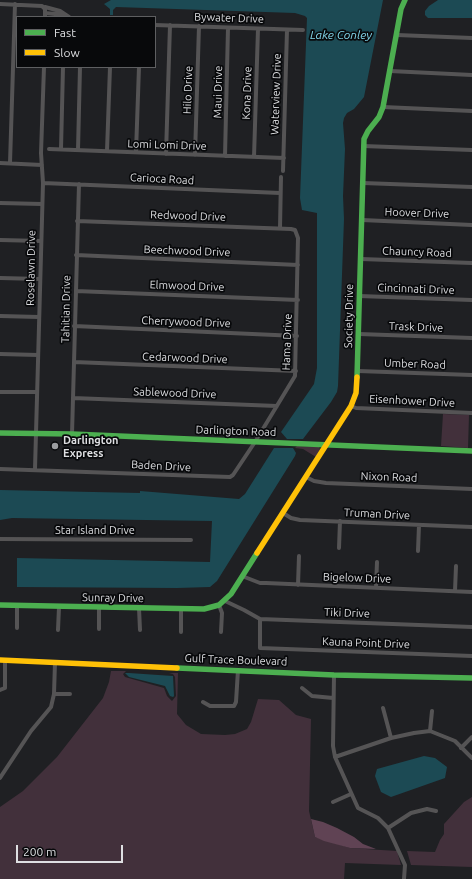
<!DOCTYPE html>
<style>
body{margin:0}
#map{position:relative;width:472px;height:879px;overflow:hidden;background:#1f2023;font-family:Ubuntu,sans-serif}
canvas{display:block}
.legend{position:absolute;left:16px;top:16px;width:140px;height:52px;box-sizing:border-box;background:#08090b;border:1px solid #5e5f61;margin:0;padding:5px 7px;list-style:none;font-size:12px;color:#dedfe2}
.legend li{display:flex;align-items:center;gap:8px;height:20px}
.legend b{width:20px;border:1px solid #5e5f61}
.scale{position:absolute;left:16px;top:845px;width:107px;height:18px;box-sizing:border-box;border:2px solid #dedfe2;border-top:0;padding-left:5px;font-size:12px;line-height:14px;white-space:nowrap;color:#dedfe2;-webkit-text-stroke:3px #08090b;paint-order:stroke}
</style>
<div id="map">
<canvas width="472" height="879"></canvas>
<ul class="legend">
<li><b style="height:5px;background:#4caf50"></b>Fast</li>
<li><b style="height:5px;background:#ffc107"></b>Slow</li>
</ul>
<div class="scale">200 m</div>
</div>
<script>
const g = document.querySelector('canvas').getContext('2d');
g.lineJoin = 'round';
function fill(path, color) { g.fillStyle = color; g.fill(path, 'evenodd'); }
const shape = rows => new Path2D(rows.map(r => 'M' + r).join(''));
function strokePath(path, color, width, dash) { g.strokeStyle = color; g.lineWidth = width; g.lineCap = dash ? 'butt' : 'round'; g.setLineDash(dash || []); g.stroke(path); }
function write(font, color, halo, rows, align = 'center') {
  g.font = font + ' Ubuntu,sans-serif'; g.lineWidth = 3.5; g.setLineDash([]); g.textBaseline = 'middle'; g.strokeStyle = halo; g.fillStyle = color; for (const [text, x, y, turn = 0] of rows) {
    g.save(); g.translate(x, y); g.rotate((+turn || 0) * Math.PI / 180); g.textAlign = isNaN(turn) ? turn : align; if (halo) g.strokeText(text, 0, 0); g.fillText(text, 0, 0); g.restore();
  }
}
fill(shape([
 [443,414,469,415,468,448,441,446],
 [297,446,319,447,320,449,316,457,303,449,295,448],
 [111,671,126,671,123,674,125,677,164,688,167,696,172,701,176,696,175,677,173,674,169,673,178,673,177,714,186,725,201,734,225,735,235,734,247,729,251,722,258,699,279,700,296,715,311,719,309,811,315,837,350,848,397,851,401,865,345,863,344,879,0,879,0,807,23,791,57,757,103,698,109,682],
 [472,797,472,867,411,865,407,851,435,852,440,840,444,834,444,824,464,802]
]), '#42303b');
fill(shape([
 [311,819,323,822,337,828,354,837,363,844,376,849,350,848,324,841,315,837]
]), '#604354');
fill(shape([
 [111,0,383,0,364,97,354,109,347,113,344,118,343,123,345,149,343,196,344,219,338,386,337,392,331,402,303,439,287,439,281,432,314,384,317,368,317,213,302,210,300,198,307,18,305,16,295,13,116,7,113,10,113,15,110,15,110,9,104,4],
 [438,0,472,0,472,18,428,18,425,15,425,11,429,6],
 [274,448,293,448,296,453,295,456,217,581,210,587,177,588,17,587,17,558,210,562,212,521,12,518,0,520,0,490,140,493,140,491,239,499,245,494],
 [125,673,129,673,173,676,174,696,173,697,170,696,165,686,129,677],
 [424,756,435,758,447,767,445,778,391,797,381,792,375,776,377,769]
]), '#1c4a54');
strokePath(shape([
 [0,4,42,6,45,9,45,17],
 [45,7,60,11,69,17],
 [45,13,65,15],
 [155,25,303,30],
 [397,35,472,38],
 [390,71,472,75],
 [383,107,472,111],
 [363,146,472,150],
 [49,149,284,158],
 [61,149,63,67],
 [78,150,80,67],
 [107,151,110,67],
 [136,152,139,67],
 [166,154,170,25],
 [195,155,199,26],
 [225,156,228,28],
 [254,157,258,29],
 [0,163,42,165],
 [10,163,15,4],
 [283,171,287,30],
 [43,183,280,193],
 [363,183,472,187],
 [0,203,42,204],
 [362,220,472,225],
 [280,228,281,177],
 [0,240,41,241],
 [76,255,298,265],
 [361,259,472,263],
 [0,278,40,279],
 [76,291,298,300],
 [359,296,472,300],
 [0,316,39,317],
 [74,326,297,336],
 [359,334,472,338],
 [0,354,38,355],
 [74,362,296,371],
 [358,371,472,375],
 [0,392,37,392],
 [73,398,277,406],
 [351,406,356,408,472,413],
 [72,434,79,184],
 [0,469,230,477,233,475,255,442,295,376,298,238,295,230,291,229,77,221],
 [35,469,43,183,41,153,44,67],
 [306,477,314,481,326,483,472,489],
 [283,513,291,518,300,520,472,527],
 [0,539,191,540],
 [339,548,340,521],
 [418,551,419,525],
 [242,576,260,583,266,583,472,592],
 [298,585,299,556],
 [376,588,377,562],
 [455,591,456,566],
 [225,601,244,610,260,619,472,627],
 [219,605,222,613,221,632],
 [139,608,140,630],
 [260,619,260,648,472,656],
 [17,628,17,606],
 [99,629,99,607],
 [58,630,59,607],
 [181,632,181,609],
 [334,675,333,746,335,757,358,808,378,818,388,828,405,865,404,879],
 [302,688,312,696,333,698],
 [0,690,5,688,5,660],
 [54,694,70,694],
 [203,702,210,706,234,706,236,702,238,670],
 [383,708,391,738],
 [430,731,432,711],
 [461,748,472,737],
 [335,757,391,738,414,733,430,731,455,741,472,758],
 [0,778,31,731,51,707,54,694,55,662],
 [333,802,351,794],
 [388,828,411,813,427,809,436,811]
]), '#555455', 4);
strokePath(shape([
 [357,377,364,139,368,131,379,117,383,107,401,9,405,0],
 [0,433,72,434,472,451],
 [0,605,204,609,219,605,231,594,257,553],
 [177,668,334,675,472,678]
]), '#4caf50', 5.5);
strokePath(shape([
 [257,553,351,406,356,393,357,377],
 [0,660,177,668]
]), '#ffc107', 5.5);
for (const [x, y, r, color] of [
 [55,446,4,"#9b9c9f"]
]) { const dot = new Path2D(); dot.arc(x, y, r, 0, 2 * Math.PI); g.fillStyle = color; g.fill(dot); strokePath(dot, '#08090b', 1.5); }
write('11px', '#dedfe2', '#08090b', [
 ["Bywater Drive",229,18,2],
 ["Hilo Drive",188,90,-88],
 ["Maui Drive",218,92,-89],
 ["Kona Drive",247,93,-88],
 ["Waterview Drive",276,94,-88],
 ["Lomi Lomi Drive",167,145,2],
 ["Carioca Road",162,179,3],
 ["Hoover Drive",417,213,2],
 ["Redwood Drive",188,216,2],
 ["Beechwood Drive",187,251,2],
 ["Chauncy Road",417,252,2],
 ["Roselawn Drive",31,268,-89],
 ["Elmwood Drive",187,286,2],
 ["Cincinnati Drive",416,289,2],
 ["Tahitian Drive",66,309,-89],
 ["Society Drive",349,316,-89],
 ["Cherrywood Drive",186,322,2],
 ["Trask Drive",416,327,2],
 ["Hama Drive",287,342,-88],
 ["Cedarwood Drive",185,358,2],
 ["Umber Road",415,364,2],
 ["Sablewood Drive",175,393,2],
 ["Eisenhower Drive",412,401,3],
 ["Darlington Road",236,431,2],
 ["Baden Drive",161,466,3],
 ["Nixon Road",389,477,2],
 ["Truman Drive",377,514,3],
 ["Star Island Drive",95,530],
 ["Bigelow Drive",357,578,2],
 ["Sunray Drive",113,598,1],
 ["Tiki Drive",347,613,2],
 ["Kauna Point Drive",366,643,2],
 ["Gulf Trace Boulevard",236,660,2]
]);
write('bold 11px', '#dedfe2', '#08090b', [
 ["Darlington",63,440],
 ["Express",63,453]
], 'left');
write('italic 12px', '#82d6ea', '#08090b', [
 ["Lake Conley",341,35]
]);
</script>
